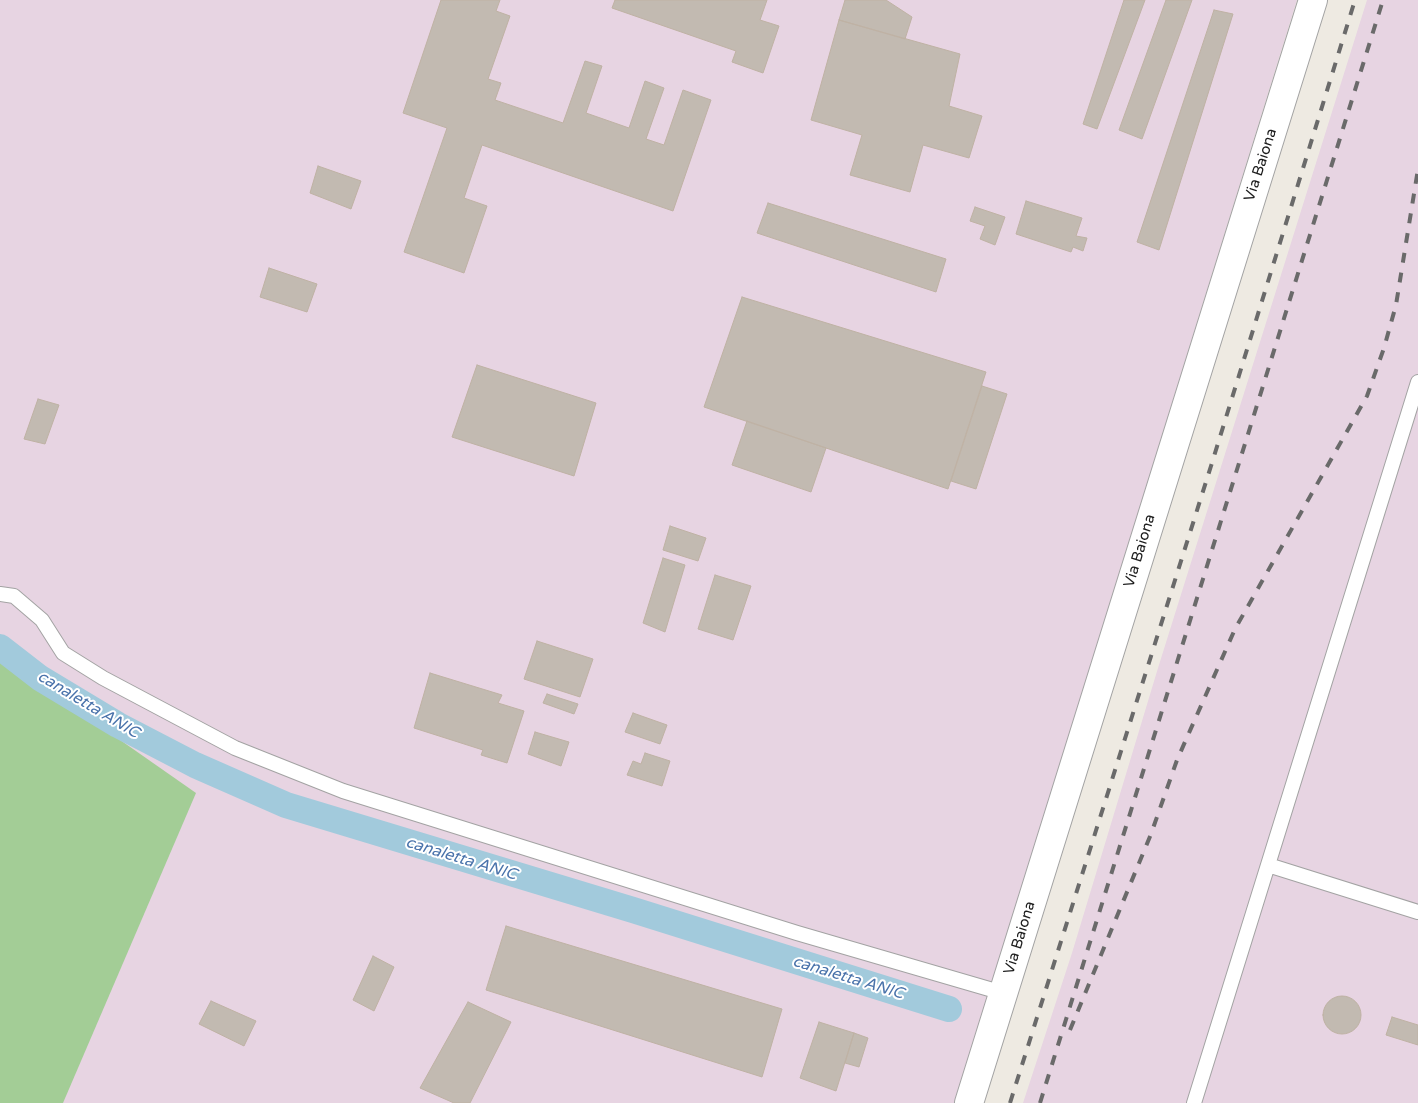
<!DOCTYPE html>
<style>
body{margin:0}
canvas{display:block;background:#eeeae2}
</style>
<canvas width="1418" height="1103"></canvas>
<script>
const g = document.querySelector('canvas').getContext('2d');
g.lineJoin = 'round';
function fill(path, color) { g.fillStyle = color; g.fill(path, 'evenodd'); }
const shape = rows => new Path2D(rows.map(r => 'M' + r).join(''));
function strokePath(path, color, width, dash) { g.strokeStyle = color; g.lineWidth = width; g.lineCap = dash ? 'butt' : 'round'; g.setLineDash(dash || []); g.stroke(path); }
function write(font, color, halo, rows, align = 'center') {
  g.font = font + ' "Varela Round",sans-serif'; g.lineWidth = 4; g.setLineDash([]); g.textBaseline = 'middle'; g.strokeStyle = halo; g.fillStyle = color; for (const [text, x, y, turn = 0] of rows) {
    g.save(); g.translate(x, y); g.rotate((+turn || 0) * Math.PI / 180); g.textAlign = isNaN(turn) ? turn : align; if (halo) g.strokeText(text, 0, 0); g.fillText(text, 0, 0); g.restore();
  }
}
fill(shape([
 [0,0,1297,0,955,1103,0,1103],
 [1367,0,1418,0,1418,1103,1023,1103,1072,953,1158,668]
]), '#e7d4e2');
fill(shape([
 [0,656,196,793,63,1103,0,1103]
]), '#a3cd96');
strokePath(shape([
 [0,647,40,678,118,725,195,765,286,805,633,910,949,1009]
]), '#a2cadc', 26);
const building = shape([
 [441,0,500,0,496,11,510,16,488,79,501,83,495,100,563,123,585,61,602,66,586,113,629,128,645,81,664,88,646,139,664,145,683,90,711,100,673,211,482,145,464,198,487,206,464,273,404,252,447,128,403,113,441,0],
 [615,0,767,0,760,20,779,26,763,73,732,62,736,51,612,8,615,0],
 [845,0,886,0,912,17,905,39,839,20,845,0],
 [1124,0,1145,0,1097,129,1083,124,1124,0],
 [1166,0,1192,0,1142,139,1119,130,1166,0],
 [1214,10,1233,14,1159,250,1137,242,1214,10],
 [839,20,960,54,949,106,982,116,969,158,923,145,910,192,850,175,862,135,811,120,839,20],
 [318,166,361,181,351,209,310,193,318,166],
 [1026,201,1082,218,1076,236,1087,238,1083,251,1073,247,1071,252,1016,234,1026,201],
 [768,203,946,259,936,292,757,233,768,203],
 [975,207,1005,217,995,245,980,239,985,226,970,221,975,207],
 [269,268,317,284,307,312,260,297,269,268],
 [742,297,986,372,948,489,704,407,742,297],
 [477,365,596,403,574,476,452,437,477,365],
 [982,386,1007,394,976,489,951,481,982,386],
 [38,399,59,405,45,444,24,439,38,399],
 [747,421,826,448,811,492,732,465,747,421],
 [670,526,706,538,698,561,663,550,670,526],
 [663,558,685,565,665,632,643,623,663,558],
 [715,575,751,586,733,640,698,629,715,575],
 [537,641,593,659,580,697,524,679,537,641],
 [430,673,502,695,498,703,524,711,507,763,481,755,483,750,414,728,430,673],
 [547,694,578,704,574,714,543,703,547,694],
 [633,713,667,725,660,744,625,732,633,713],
 [535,732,569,742,561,766,528,754,535,732],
 [645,753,670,761,662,786,627,775,633,761,641,764,645,753],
 [506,926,782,1009,762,1077,486,990,506,926],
 [373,956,394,967,374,1011,353,1000,373,956],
 '1323 1015a19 19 0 1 1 38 0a19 19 0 1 1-38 0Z',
 [211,1001,256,1021,244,1046,199,1024,211,1001],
 [468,1002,511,1022,470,1103,454,1103,420,1088,468,1002],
 [1392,1017,1418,1025,1418,1045,1386,1035,1392,1017],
 [819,1022,854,1033,836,1091,800,1078,819,1022],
 [854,1033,868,1038,859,1067,845,1063,854,1033]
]);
fill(building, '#c2bab1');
strokePath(building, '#bfb2a4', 1);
const service = shape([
 [0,594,14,596,42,620,63,653,103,678,235,748,343,791,797,933,1003,993],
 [1268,865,1418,912],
 [1194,1103,1418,382]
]);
const minor = shape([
 [969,1103,1313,0]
]);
strokePath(service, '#a3a3a3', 16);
strokePath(minor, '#a3a3a3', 30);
strokePath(service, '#fff', 14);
strokePath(minor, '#fff', 28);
strokePath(shape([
 [1070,1030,1151,834,1177,760,1235,629,1367,396,1384,348,1396,305,1418,169],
 [1010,1103,1211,466,1355,0],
 [1040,1103,1383,0]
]), '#6a6a6a', 4, [10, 10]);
write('15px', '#1c1c1c', '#fff', [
 ["Via Baiona",1261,165,-72],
 ["Via Baiona",1140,551,-73],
 ["Via Baiona",1020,938,-73]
]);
write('italic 16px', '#4a73ab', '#fff', [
 ["canaletta ANIC",88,705,31],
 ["canaletta ANIC",461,859,17],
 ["canaletta ANIC",848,978,17]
]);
</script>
